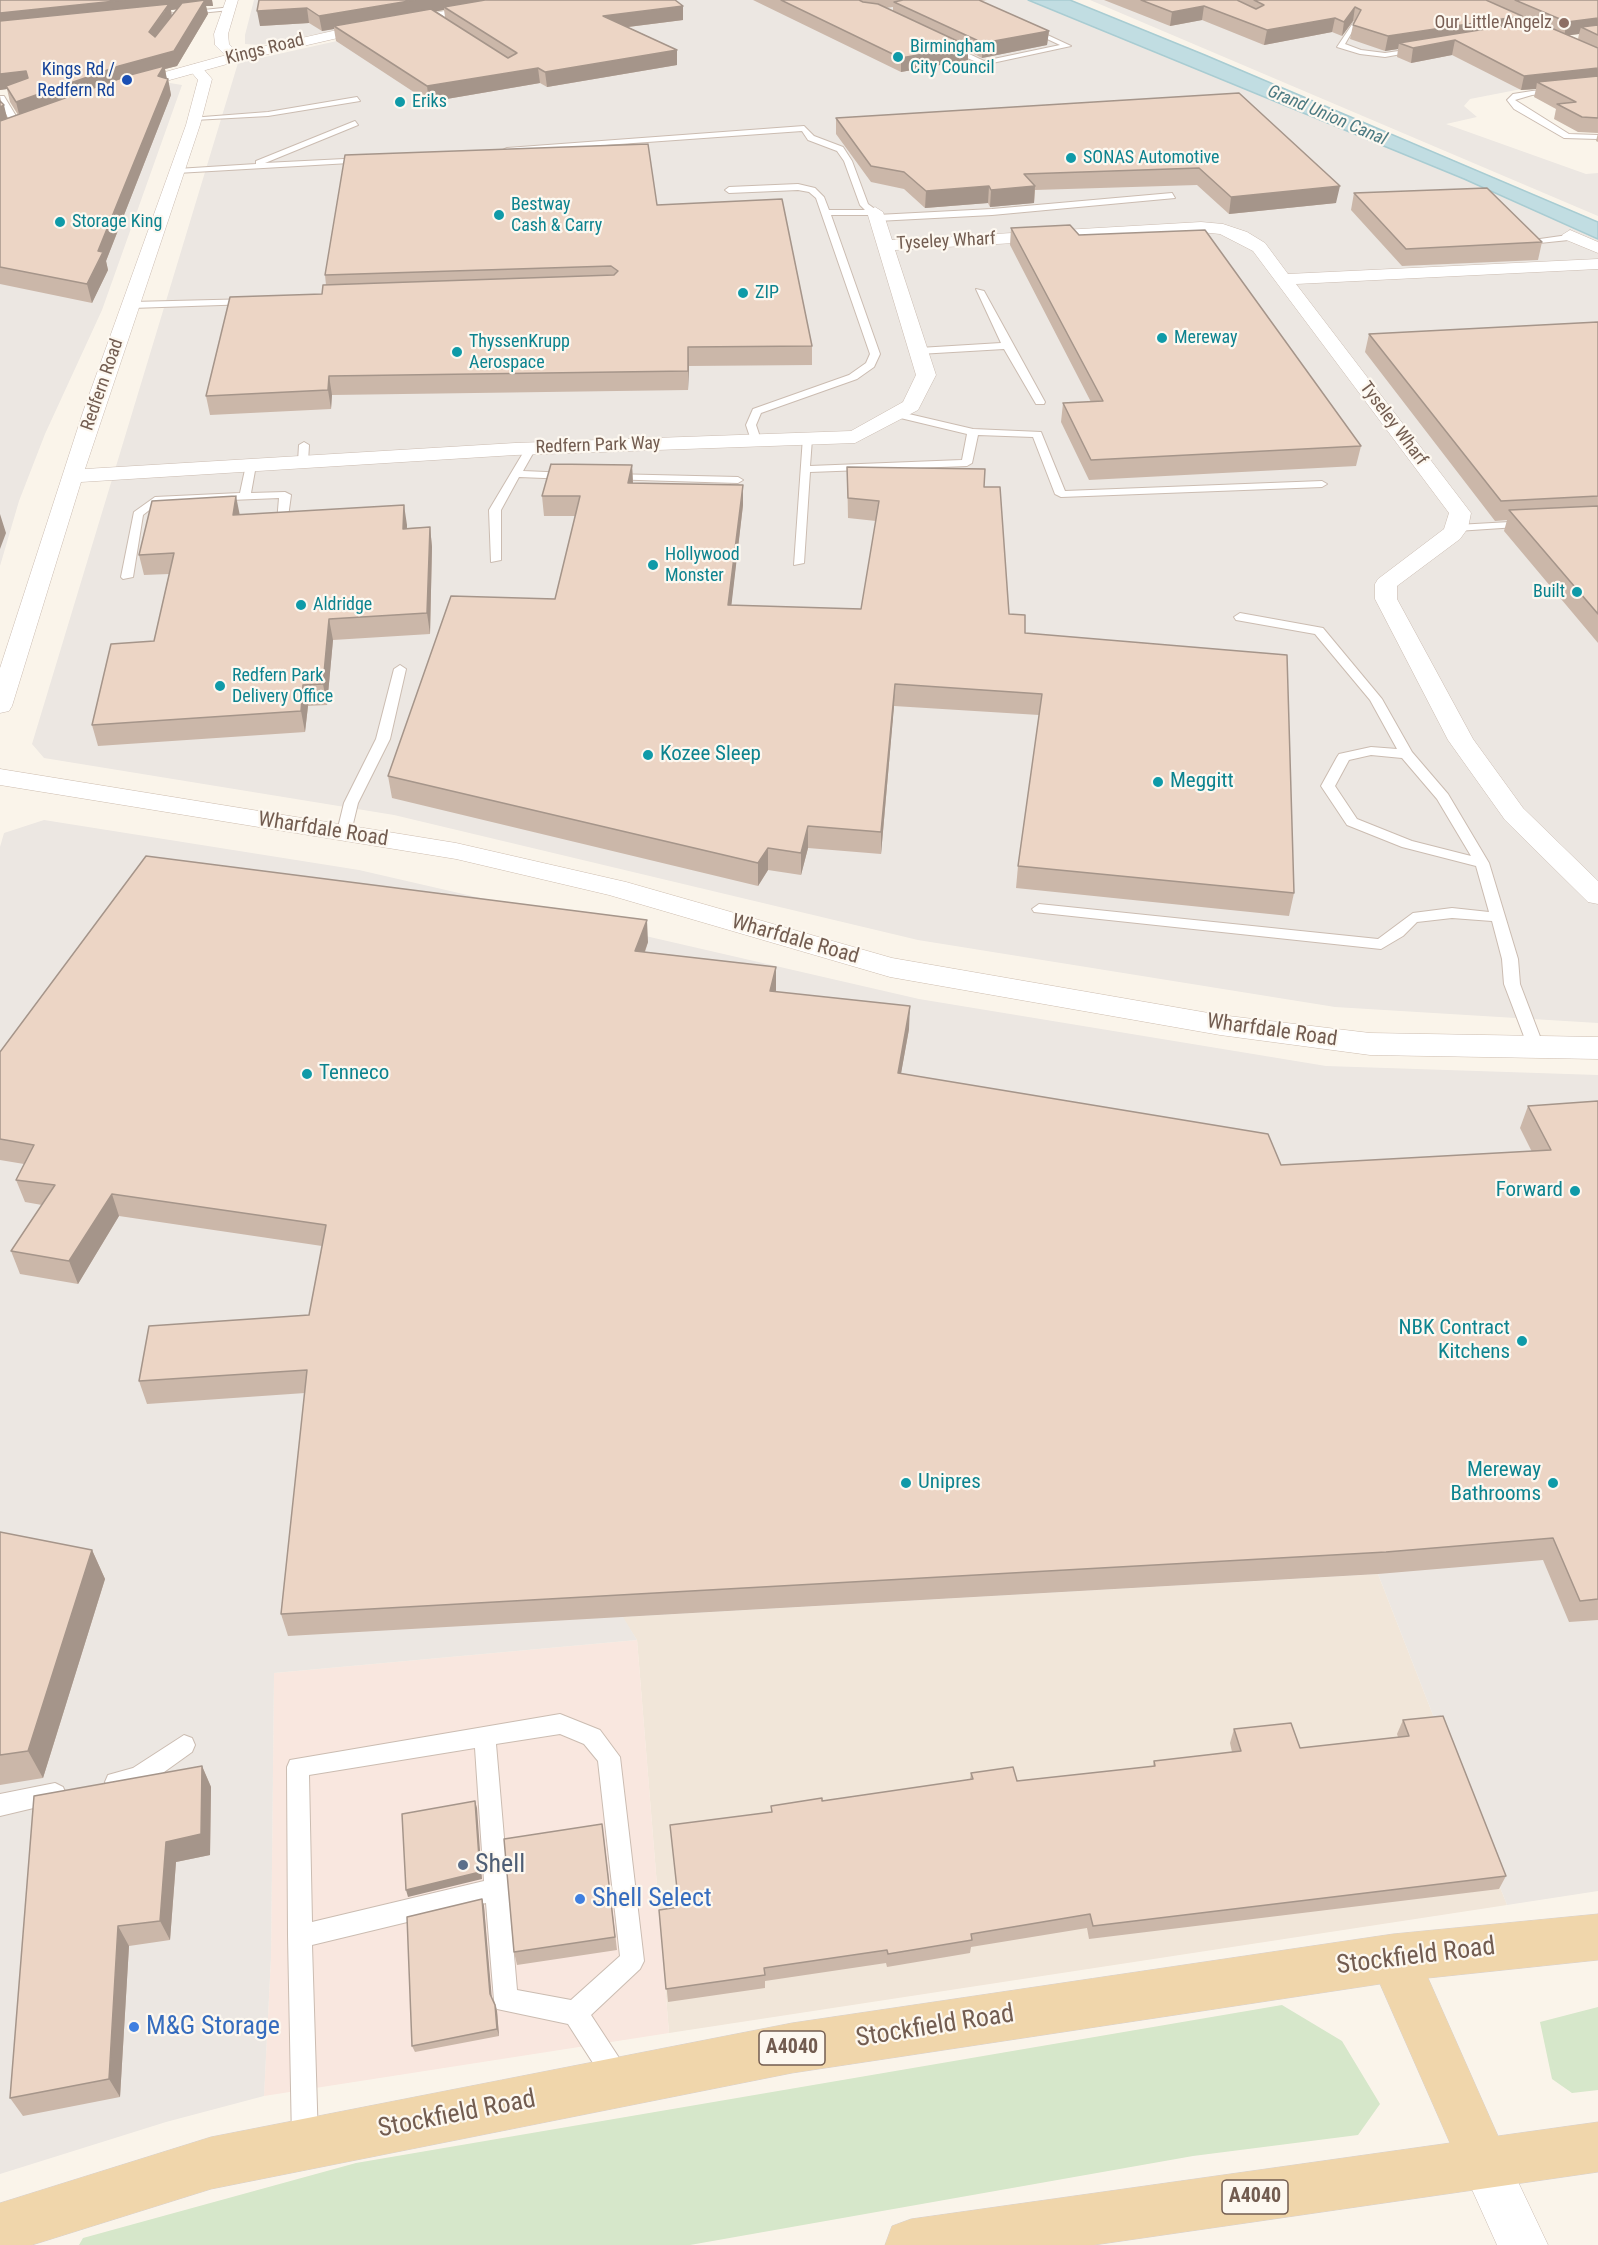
<!DOCTYPE html>
<style>
body{margin:0}
canvas{display:block;background:#faf4ea}
</style>
<canvas width="1598" height="2245"></canvas>
<script>
const g = document.querySelector('canvas').getContext('2d');
g.lineJoin = 'round';
function fill(path, color) { g.fillStyle = color; g.fill(path, 'evenodd'); }
const shape = rows => new Path2D(rows.map(r => 'M' + r).join(''));
function strokePath(path, color, width, dash) { g.strokeStyle = color; g.lineWidth = width; g.lineCap = dash ? 'butt' : 'round'; g.setLineDash(dash || []); g.stroke(path); }
function write(font, color, halo, rows, align = 'center') {
  g.font = font + ' "Roboto Condensed",sans-serif'; g.lineWidth = 4.5; g.setLineDash([]); g.textBaseline = 'middle'; g.strokeStyle = halo; g.fillStyle = color; for (const [text, x, y, turn = 0] of rows) {
    g.save(); g.translate(x, y); g.rotate((+turn || 0) * Math.PI / 180); g.textAlign = isNaN(turn) ? turn : align; if (halo) g.strokeText(text, 0, 0); g.fillText(text, 0, 0); g.restore();
  }
}
fill(shape([
 [1378,1574,1507,1905,669,2033,637,1640,622,1617]
]), '#f1e6d9');
fill(shape([
 [637,1640,669,2033,264,2096,271,1957,274,1673]
]), '#f9e7df');
fill(shape([
 [254,0,495,0,259,45,245,44,245,35],
 [590,0,1028,0,1464,179,1598,239,1598,1023,1335,1007,918,940,394,815,44,758,32,744,238,63,391,29],
 [1090,0,1449,0,1578,78,1470,99,1464,106,1477,117,1446,124,1586,174,1598,173,1598,216],
 [164,82,182,85,102,310,45,434,19,501,0,566,0,140],
 [44,820,359,870,919,999,1326,1066,1598,1075,1598,1891,1507,1905,1378,1574,623,1617,637,1640,274,1673,271,1957,264,2096,166,2122,0,2174,0,847,4,833]
]), '#ece7e2');
fill(shape([
 [1282,2005,1342,2041,1380,2104,1358,2135,1193,2156,690,2245,79,2245,83,2238,356,2163],
 [1598,2007,1598,2090,1572,2093,1552,2079,1540,2022]
]), '#d6e7ca');
const water = shape([
 [1028,0,1070,0,1205,55,1598,222,1598,239,1464,179,1028,0]
]);
fill(water, '#c1dde2');
strokePath(water, '#a8ccd2', 1.5);
const service = shape([
 [232,7,230,10,150,18,147,16,232,7],
 [1353,23,1356,25,1345,44,1361,50,1385,53,1419,48,1423,50,1385,57,1360,54,1337,47,1353,23],
 [1028,26,1071,46,983,65,943,47,950,45,984,61,1060,45,1026,29,1028,26],
 [1598,84,1598,88,1532,95,1515,100,1569,134,1598,135,1598,139,1564,138,1514,109,1507,100,1513,94,1532,91,1598,84],
 [0,96,4,96,22,126,16,126,4,114,0,96],
 [357,97,360,101,268,116,194,120,190,118,268,112,357,97],
 [355,121,358,125,265,163,364,158,367,162,177,173,173,171,177,169,256,164,256,161,355,121],
 [804,126,814,136,843,147,852,161,868,204,879,212,875,215,831,215,880,354,874,367,857,379,761,413,756,425,761,440,756,443,751,440,746,425,753,409,849,375,866,363,870,354,816,198,809,192,798,190,729,193,725,190,729,187,798,184,815,188,824,197,829,210,865,210,860,205,844,161,837,151,808,140,802,131,507,152,503,150,507,148,804,126],
 [1172,193,1175,198,992,215,877,221,873,218,877,215,992,209,1172,193],
 [1575,234,1579,237,1578,239,1530,244,1526,241,1575,234],
 [976,289,984,291,1045,402,1044,404,1036,404,1004,349,919,354,914,351,919,348,1001,343,976,289],
 [254,299,254,303,251,304,132,308,127,305,132,302,254,299],
 [896,411,973,429,1041,432,1065,491,1322,481,1327,484,1322,487,1061,497,1055,494,1033,437,978,435,972,463,967,466,810,472,804,563,794,565,803,437,812,439,810,466,962,460,967,434,892,416,891,414,896,411],
 [304,442,309,445,308,462,303,465,298,462,299,445,304,442],
 [531,445,536,448,523,471,569,473,574,476,569,479,519,477,501,510,501,560,491,562,489,510,526,448,531,445],
 [251,462,256,465,251,493,285,492,291,495,287,524,277,522,279,498,158,503,143,515,133,577,123,579,121,577,134,512,155,497,240,493,246,465,251,462],
 [610,474,738,477,743,480,738,483,606,479,606,475,610,474],
 [1528,521,1534,524,1532,526,1457,531,1451,528,1457,525,1528,521],
 [1240,613,1323,628,1382,699,1412,752,1448,794,1489,863,1518,959,1520,984,1544,1047,1542,1051,1536,1052,1528,1047,1504,984,1502,959,1492,921,1452,918,1417,922,1403,936,1381,949,1034,912,1032,909,1039,904,1378,939,1413,913,1452,908,1489,912,1476,866,1402,847,1347,825,1321,786,1337,757,1339,754,1371,747,1397,749,1370,700,1315,634,1236,620,1234,617,1240,613],
 [1371,755,1402,758,1437,799,1471,856,1412,841,1357,819,1335,786,1349,760,1371,755],
 [400,665,406,669,390,739,358,803,351,832,349,835,339,835,337,832,344,803,376,739,394,669,400,665],
 [560,1714,600,1730,620,1757,644,1961,640,1969,591,2015,627,2070,630,2079,627,2088,618,2091,609,2088,568,2024,497,2009,494,2000,486,1903,312,1945,318,2140,314,2149,305,2153,296,2149,292,2140,288,1936,287,1767,290,1760,560,1714],
 [560,1734,584,1744,598,1761,620,1956,571,2000,517,1990,496,1744,560,1734],
 [475,1748,484,1881,312,1922,309,1775,475,1748],
 [184,1735,192,1738,195,1745,192,1752,146,1785,116,1792,108,1789,105,1782,108,1775,133,1768,184,1735],
 [55,1783,63,1787,66,1794,63,1801,0,1816,0,1794,55,1783]
]);
const minor = shape([
 [226,0,238,0,228,34,229,44,242,57,235,61,230,60,215,45,214,34,226,0],
 [195,64,200,65,212,79,200,125,85,469,515,443,851,431,903,402,916,375,867,212,875,207,883,212,892,240,1201,222,1223,224,1247,232,1265,243,1288,274,1598,259,1598,269,1296,284,1471,513,1468,528,1460,539,1397,586,1397,599,1473,739,1523,808,1598,881,1598,904,1588,902,1505,820,1448,740,1375,599,1375,584,1378,579,1444,529,1449,513,1253,251,1220,234,1201,232,895,250,936,375,918,410,855,443,515,455,81,482,12,706,9,711,0,713,0,668,83,412,186,125,198,80,188,68,195,64],
 [1570,230,1598,242,1598,253,1564,239,1562,235,1570,230],
 [1485,2141,1502,2148,1548,2245,1497,2245,1461,2165,1468,2148,1485,2141]
]);
const tertiary = shape([
 [513,0,545,0,538,4,364,32,238,61,123,93,115,88,118,85,230,54,364,24,513,0]
]);
const secondary = shape([
 [0,769,456,843,626,882,892,958,1220,1015,1370,1033,1598,1037,1598,1059,1370,1055,1220,1035,890,977,609,895,456,859,0,785,0,769]
]);
const primary = shape([
 [1598,1914,1598,1960,1428,1978,1498,2136,1598,2122,1598,2172,1094,2245,885,2245,892,2226,911,2219,1450,2143,1380,1984,792,2073,211,2189,32,2245,0,2245,0,2203,211,2137,792,2023,1393,1934,1598,1914]
]);
strokePath(service, '#cbbcb1', 2);
strokePath(minor, '#cbbcb1', 1);
strokePath(tertiary, '#cbbcb1', 1);
strokePath(secondary, '#cdbdaf', 1);
strokePath(primary, '#d8d1ce', 1);
fill(service, '#fff');
fill(minor, '#fff');
fill(tertiary, '#fff');
fill(secondary, '#fff');
fill(primary, '#f0d6ab');
fill(shape([
 [0,0,212,0,213,6,206,6,208,14,177,66,165,69,167,79,168,79,171,95,106,261,108,270,92,303,0,284,0,101,8,118,18,115,10,102,7,89,0,90],
 [177,9,172,16,171,10],
 [259,0,683,6,683,20,628,27,677,50,677,65,547,87,540,83,429,102,336,41,334,29,322,31,309,23,260,26],
 [444,10,445,17,436,11],
 [753,0,987,0,981,1,1049,31,1047,45,982,58,968,51,968,60,901,72],
 [893,7,893,11,886,8],
 [1104,0,1598,0,1598,142,1596,141,1598,133,1578,132,1554,119,1556,109,1534,97,1536,89,1521,90,1452,55,1411,63,1397,57,1398,49,1385,51,1350,39,1353,25,1354,22,1353,21,1342,36,1332,32,1264,45,1202,20,1170,26],
 [1522,18,1531,22,1521,24],
 [1579,34,1578,39,1568,35],
 [1239,93,1336,203,1229,214,1197,185,1035,190,1034,203,990,207,988,203,925,208,904,189,871,182,836,134,836,118],
 [1354,193,1542,242,1538,260,1402,266,1351,210],
 [657,205,812,346,812,365,689,366,688,390,332,395,331,409,210,415,206,396,322,294,326,285,325,275],
 [1011,228,1079,235,1361,446,1356,466,1089,480,1061,422,1063,403,1091,402,1010,245],
 [1598,322,1598,643,1504,531,1507,520,1495,521,1365,352,1369,334],
 [632,465,633,483,743,505,731,605,861,609,876,521,848,518,847,467,984,487,1009,614,1025,633,1294,893,1289,916,1016,888,1018,866,1039,715,894,706,881,854,808,848,801,875,768,870,758,886,392,798,388,776,555,599,575,516,544,516,542,496],
 [240,514,407,525,407,528,430,527,432,547,430,634,333,640,327,705,308,706,305,732,98,746,92,725,154,641,169,574,144,575,139,555],
 [648,942,645,952,776,967,776,992,909,1029,901,1073,1281,1165,1532,1152,1520,1128,1528,1106,1598,1101,1598,1620,1569,1622,1543,1560,1378,1574,288,1636,281,1614,305,1393,147,1404,139,1381,309,1315,322,1246,119,1216,78,1284,20,1274,11,1251,42,1205,25,1202,16,1180,24,1164,0,1160,0,1052],
 [0,1532,92,1550,105,1579,43,1778,0,1785],
 [1403,1720,1506,1876,1499,1889,1089,1939,1087,1928,971,1947,970,1953,887,1967,886,1963,765,1981,765,1988,668,2002,659,1910,679,1907,771,1812,771,1806,822,1801,970,1780,971,1773,1017,1781,1153,1767,1154,1761,1232,1752,1230,1743,1234,1729,1300,1748,1398,1737,1397,1734],
 [202,1766,211,1787,210,1855,176,1862,170,1940,129,1946,120,2097,23,2116,10,2098],
 [604,1838,617,1950,517,1965,514,1952],
 [482,1899,484,1906,491,1997,497,2011,499,2036,415,2052,412,2046]
]), '#cbb7a9');
fill(shape([
 [125,0,212,0,213,6,206,6,208,14,177,66,165,69,167,81,168,79,171,95,106,261,108,270,92,303,87,284,100,259,98,251,165,86,161,92,158,76,162,70,122,81,20,118,16,102,119,66,174,51,201,7,171,10,172,19,152,47,149,32,165,11,0,28,0,13],
 [415,0,500,0,444,7,444,10,338,28,334,26,334,29,322,31,319,16],
 [683,6,683,20,604,30,603,16],
 [1204,6,1202,20,1170,26,1172,12],
 [1355,7,1353,21,1342,36,1344,22],
 [307,8,309,23,260,26,257,11],
 [1522,16,1519,30,1399,43,1398,49,1385,51,1388,36],
 [1335,18,1332,32,1264,45,1267,30],
 [1598,18,1598,31,1581,27,1579,34,1564,36,1567,22],
 [1049,31,1047,45,982,58,983,43],
 [1455,40,1452,55,1411,63,1413,48],
 [968,46,968,60,901,72,901,58],
 [677,50,677,65,547,87,545,72],
 [538,68,540,83,429,102,427,86],
 [1598,68,1598,82,1537,82,1536,89,1521,90,1524,76],
 [26,71,30,86,6,86,7,89,0,90,0,74],
 [4,105,8,122,0,125,0,106],
 [989,186,988,203,925,208,926,191],
 [1035,186,1034,203,990,207,991,190],
 [1340,186,1336,203,1229,214,1231,197],
 [688,347,689,366,688,390],
 [329,376,332,395,331,409,328,390],
 [632,465,633,485,628,483],
 [743,485,743,505,729,626,728,605],
 [236,496,240,516,233,515],
 [404,505,407,525,406,549,403,529],
 [0,514,6,533,0,549],
 [430,527,432,547,430,634,427,613],
 [329,619,333,640,327,705,323,684],
 [895,684,894,706,881,854,881,832],
 [303,685,308,706,305,732,301,711],
 [808,826,808,848,801,875,801,853],
 [768,848,768,870,758,886,758,863],
 [647,920,648,942,637,973,635,951],
 [776,967,776,990,770,1014,770,991],
 [910,1006,909,1029,897,1096,898,1073],
 [112,1194,119,1216,78,1284,69,1261],
 [92,1550,105,1579,43,1778,28,1751],
 [202,1766,211,1787,210,1855,176,1862,170,1940,160,1921,166,1842],
 [475,1801,477,1808,482,1879,408,1897,406,1890],
 [482,1899,484,1906,492,2000,490,1994],
 [118,1926,129,1946,120,2097,109,2079],
 [495,2005,497,2011,499,2036,497,2029]
]), '#a5958a');
const building = shape([
 [0,0,125,0,0,13,0,0],
 [205,0,174,51,119,66,16,102,6,86,28,78,26,71,0,74,0,21,169,4,149,32,155,37,182,3,205,0],
 [259,0,415,0,319,16,307,8,257,11,259,0],
 [485,0,675,0,683,6,603,16,677,50,545,72,538,68,427,86,334,26,431,9,508,58,517,53,444,7,485,0],
 [781,0,859,0,863,2,878,4,968,46,901,58,781,0],
 [903,0,979,0,1049,31,983,43,894,2,903,0],
 [1141,0,1237,0,1256,9,1264,5,1254,0,1486,0,1522,16,1388,36,1353,25,1361,10,1355,7,1344,22,1335,18,1267,30,1204,6,1172,12,1141,0],
 [1515,0,1598,0,1598,18,1567,22,1515,0],
 [1535,21,1598,48,1598,68,1524,76,1455,40,1413,48,1399,43,1535,21],
 [1598,25,1598,35,1581,27,1598,25],
 [164,66,158,76,168,79,98,251,103,252,87,284,0,267,0,121,130,75,164,66],
 [1598,76,1598,118,1582,117,1557,104,1576,102,1537,82,1598,76],
 [1239,93,1340,186,1231,197,1199,168,1024,174,1035,186,991,190,989,186,926,191,904,172,871,166,836,118,1239,93],
 [0,101,4,105,0,107,0,101],
 [648,144,657,205,782,199,812,346,688,347,688,371,329,376,328,390,206,396,230,297,322,294,323,285,614,275,618,271,611,266,325,275,345,155,648,144],
 [1487,188,1542,242,1406,249,1354,193,1487,188],
 [1070,225,1079,235,1205,230,1361,446,1091,460,1063,403,1103,401,1011,228,1070,225],
 [1598,322,1598,496,1501,501,1369,334,1598,322],
 [551,464,632,465,628,483,743,485,728,605,861,609,879,501,848,498,847,467,985,469,984,487,1000,487,1009,614,1025,615,1025,633,1287,655,1294,893,1018,866,1042,694,895,684,881,832,808,826,801,853,768,848,758,863,388,776,451,596,555,599,580,496,542,496,551,464],
 [236,496,233,515,404,505,403,529,430,527,427,613,329,619,323,684,303,685,301,711,92,725,111,644,154,641,174,553,139,555,152,501,236,496],
 [1598,506,1598,614,1509,510,1598,506],
 [146,856,647,920,635,951,776,967,770,991,910,1006,898,1073,1268,1134,1281,1165,1551,1150,1528,1106,1598,1101,1598,1599,1580,1601,1553,1538,1386,1552,281,1614,307,1370,139,1381,149,1326,309,1315,326,1225,112,1194,69,1261,11,1251,55,1185,16,1180,34,1145,0,1139,0,1052,146,856],
 [0,1532,92,1550,28,1751,0,1755,0,1532],
 [1443,1716,1506,1876,1093,1926,1090,1914,971,1934,972,1940,888,1954,887,1950,764,1968,765,1975,666,1989,659,1910,679,1907,670,1825,772,1812,771,1806,822,1798,822,1801,973,1779,971,1773,1013,1767,1017,1781,1155,1766,1154,1761,1241,1751,1234,1729,1291,1723,1300,1748,1409,1736,1403,1720,1443,1716],
 [202,1766,201,1834,166,1842,160,1921,118,1926,109,2079,10,2098,34,1796,202,1766],
 [475,1801,480,1872,406,1890,402,1814,475,1801],
 [602,1824,615,1937,514,1952,504,1839,602,1824],
 [482,1899,490,1994,495,2005,497,2029,412,2046,407,1917,482,1899]
]);
fill(building, '#ecd5c5');
strokePath(building, '#a5958a', 1.5);
for (const [x, y, r, color] of [
 [1564,23,6,"#8d6e63"],
 [898,57,6,"#0f9aa8"],
 [127,80,6,"#1a4fb4"],
 [400,102,6,"#0f9aa8"],
 [1071,158,6,"#0f9aa8"],
 [499,215,6,"#0f9aa8"],
 [60,222,6,"#0f9aa8"],
 [743,293,6,"#0f9aa8"],
 [1162,338,6,"#0f9aa8"],
 [457,352,6,"#0f9aa8"],
 [653,565,6,"#0f9aa8"],
 [1577,592,6,"#0f9aa8"],
 [301,605,6,"#0f9aa8"],
 [220,686,6,"#0f9aa8"],
 [648,755,6,"#0f9aa8"],
 [1158,782,6,"#0f9aa8"],
 [307,1074,6,"#0f9aa8"],
 [1575,1191,6,"#0f9aa8"],
 [1522,1341,6,"#0f9aa8"],
 [906,1483,6,"#0f9aa8"],
 [1553,1483,6,"#0f9aa8"],
 [463,1865,6,"#5c6f8a"],
 [580,1899,6,"#3f7fe0"],
 [134,2027,6,"#3f7fe0"]
]) { const dot = new Path2D(); dot.arc(x, y, r, 0, 2 * Math.PI); g.fillStyle = color; g.fill(dot); strokePath(dot, '#fdf8f0', 2); }
write('18px', '#785e54', '#fdf8f0', [
 ["Our Little Angelz",1552,23]
], 'right');
write('18px', '#0d838f', '#fdf8f0', [
 ["Birmingham",910,47],
 ["City Council",910,68],
 ["Eriks",412,102],
 ["SONAS Automotive",1083,158],
 ["Bestway",511,205],
 ["Cash & Carry",511,226],
 ["Storage King",72,222],
 ["ZIP",755,293],
 ["Mereway",1174,338],
 ["ThyssenKrupp",469,342],
 ["Aerospace",469,363],
 ["Hollywood",665,555],
 ["Monster",665,576],
 ["Built",1565,592,"right"],
 ["Aldridge",313,605],
 ["Redfern Park",232,676],
 ["Delivery Office",232,697]
], 'left');
write('18px', '#725c50', '#fdf8f0', [
 ["Kings Road",265,50,-14],
 ["Tyseley Wharf",946,242,-3],
 ["Redfern Road",103,385,-71],
 ["Tyseley Wharf",1393,424,53],
 ["Redfern Park Way",598,446,-2]
]);
write('18px', '#164399', '#fdf8f0', [
 ["Kings Rd /",115,70],
 ["Redfern Rd",115,91]
], 'right');
write('italic 18px', '#4c7a82', '#fdf8f0', [
 ["Grand Union Canal",1327,116,23]
]);
for (const [x, y, w] of [
 [792,2048,66],
 [1255,2197,66]
]) { const box = new Path2D(); box.roundRect(x - w / 2, y - 17, w, 34, 4.5); g.fillStyle = '#fdf8f0'; g.fill(box); strokePath(box, '#725c50', 1.5); }
write('bold 20px', '#725c50', null, [
 ["A4040",792,2048],
 ["A4040",1255,2197]
]);
write('21px', '#0d838f', '#fdf8f0', [
 ["Kozee Sleep",660,755],
 ["Meggitt",1170,782],
 ["Tenneco",319,1074],
 ["Forward",1563,1191,"right"],
 ["NBK Contract",1510,1329,"right"],
 ["Kitchens",1510,1353,"right"],
 ["Mereway",1541,1471,"right"],
 ["Bathrooms",1541,1495,"right"],
 ["Unipres",918,1483]
], 'left');
write('21px', '#725c50', '#fdf8f0', [
 ["Wharfdale Road",323,830,9],
 ["Wharfdale Road",795,940,16],
 ["Wharfdale Road",1272,1031,8]
]);
write('26px', '#4e5e75', '#fdf8f0', [
 ["Shell",475,1865]
], 'left');
write('26px', '#366cbe', '#fdf8f0', [
 ["Shell Select",592,1899],
 ["M&G Storage",146,2027]
], 'left');
write('26px', '#725c50', '#fdf8f0', [
 ["Stockfield Road",1416,1957,-7],
 ["Stockfield Road",935,2027,-9],
 ["Stockfield Road",457,2115,-11]
]);
</script>
